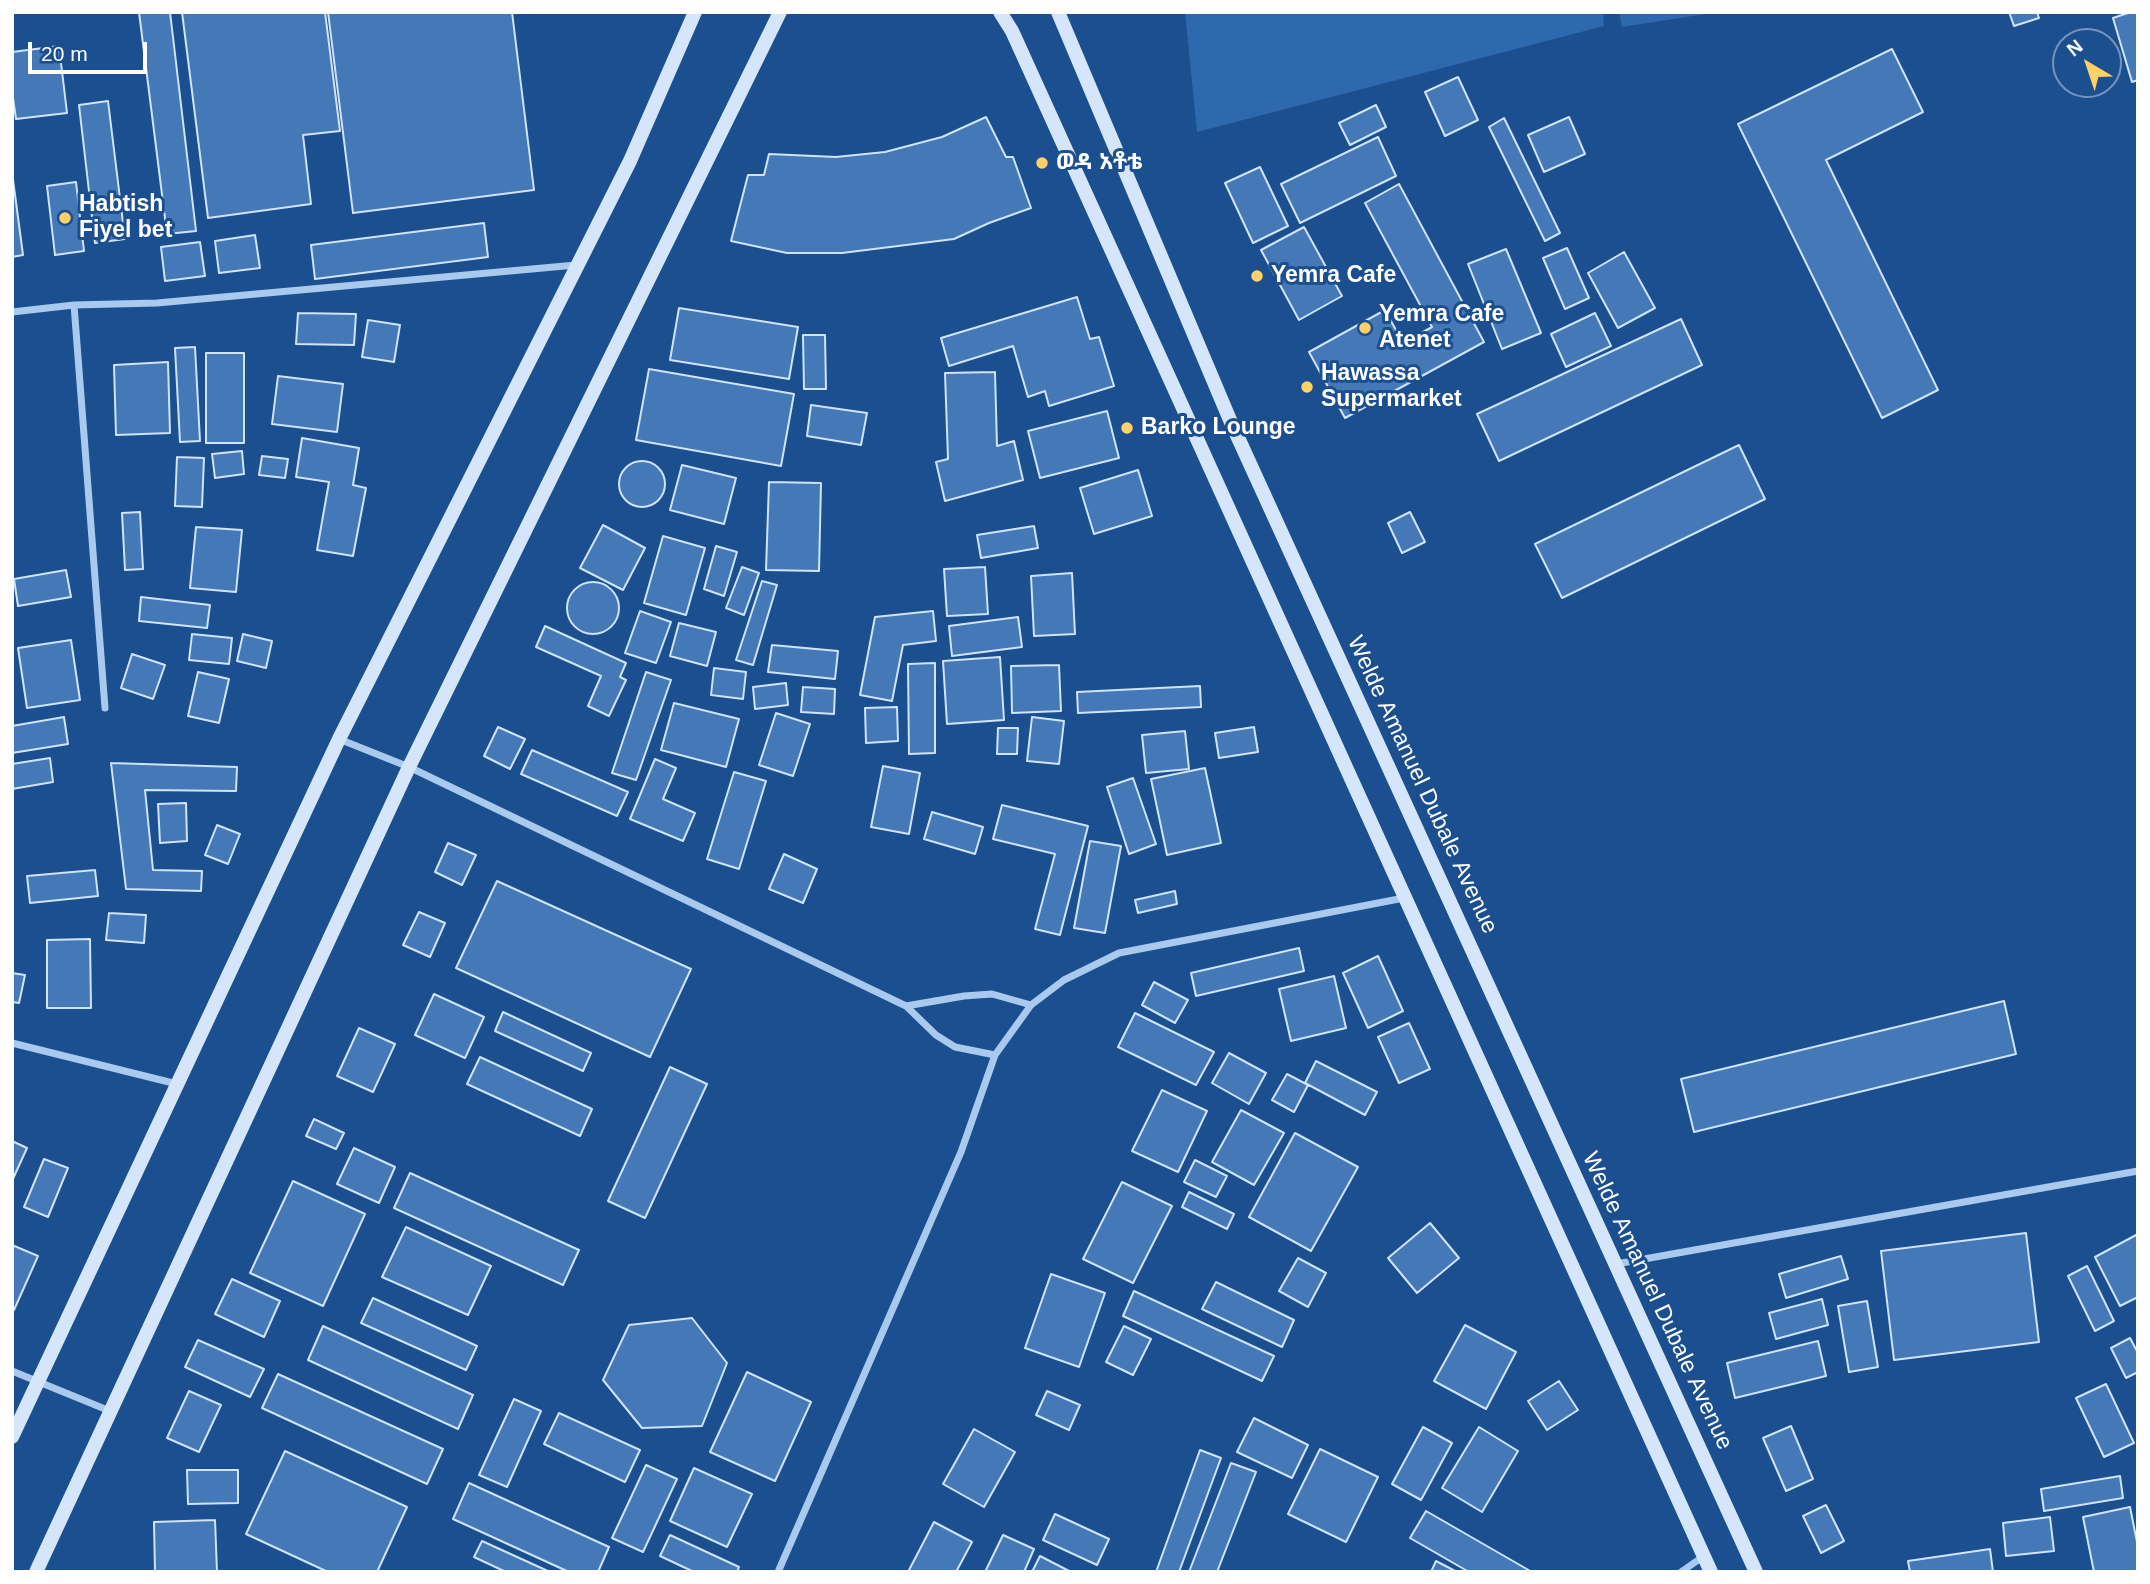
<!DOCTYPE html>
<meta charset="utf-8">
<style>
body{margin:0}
#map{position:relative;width:2150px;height:1584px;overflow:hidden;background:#1b4f8f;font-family:Arial,sans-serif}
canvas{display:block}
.frame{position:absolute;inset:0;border:14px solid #fff;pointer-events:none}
.north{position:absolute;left:2052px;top:28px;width:70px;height:70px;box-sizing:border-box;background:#1b4f8f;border:2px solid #7695bc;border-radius:50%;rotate:321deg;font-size:19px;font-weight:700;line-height:28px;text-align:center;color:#fff}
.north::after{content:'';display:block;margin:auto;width:24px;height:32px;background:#ffd166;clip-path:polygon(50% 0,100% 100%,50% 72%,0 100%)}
.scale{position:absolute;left:28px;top:42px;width:119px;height:32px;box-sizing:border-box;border:4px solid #fff;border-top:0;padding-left:9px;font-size:21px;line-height:24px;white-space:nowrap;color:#fff;-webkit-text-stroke:5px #1b4f8f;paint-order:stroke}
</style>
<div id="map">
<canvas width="2150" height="1584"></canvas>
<div class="frame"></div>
<div class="north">N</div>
<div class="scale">20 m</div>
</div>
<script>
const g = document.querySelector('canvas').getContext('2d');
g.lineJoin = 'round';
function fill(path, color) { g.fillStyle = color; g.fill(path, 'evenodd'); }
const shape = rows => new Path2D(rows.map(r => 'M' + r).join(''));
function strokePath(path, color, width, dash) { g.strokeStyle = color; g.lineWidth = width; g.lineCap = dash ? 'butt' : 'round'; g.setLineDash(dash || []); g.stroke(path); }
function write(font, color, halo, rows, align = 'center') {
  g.font = font + ' Arial,"Noto Sans Ethiopic",sans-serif'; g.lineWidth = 6; g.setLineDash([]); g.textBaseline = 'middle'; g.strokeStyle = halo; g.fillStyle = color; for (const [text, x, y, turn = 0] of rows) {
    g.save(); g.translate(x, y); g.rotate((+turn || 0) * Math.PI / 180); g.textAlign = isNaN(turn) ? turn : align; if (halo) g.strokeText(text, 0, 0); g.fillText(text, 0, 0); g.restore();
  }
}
fill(shape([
 [1185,12,1603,12,1604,26,1197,132],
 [1619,12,1718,12,1622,27]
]), '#2e69ad');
const building = shape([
 [139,12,170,12,196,231,167,234,139,12],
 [182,12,325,12,340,131,303,135,311,204,208,218,182,12],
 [328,12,512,12,534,190,353,213,328,12],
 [2009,12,2037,12,2039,18,2014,26,2009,12],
 [2131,12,2138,12,2138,80,2132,82,2113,18,2131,12],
 [59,46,67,113,16,119,12,91,12,52,59,46],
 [1892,49,1923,112,1826,160,1938,390,1882,418,1738,124,1892,49],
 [1458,77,1478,120,1445,136,1425,92,1458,77],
 [108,101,125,239,95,243,79,105,108,101],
 [1376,105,1386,127,1350,145,1339,123,1376,105],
 [986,117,1006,157,1013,157,1031,208,989,223,954,239,842,253,787,253,731,241,748,175,764,175,769,154,836,157,885,152,942,137,986,117],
 [1569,117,1585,154,1544,172,1528,135,1569,117],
 [1504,118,1560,233,1545,241,1489,127,1504,118],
 [1378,137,1396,176,1300,223,1281,184,1378,137],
 [1260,167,1288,226,1253,243,1225,183,1260,167],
 [12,172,23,255,12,257,12,172],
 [76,182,84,251,55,255,47,186,76,182],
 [1399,184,1484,342,1345,418,1309,352,1385,310,1403,343,1432,327,1365,203,1399,184],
 [484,223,488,257,315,279,311,245,484,223],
 [1304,227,1342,296,1299,320,1261,250,1304,227],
 [255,235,260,268,219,273,215,241,255,235],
 [200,242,205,276,165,281,161,247,200,242],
 [1567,248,1589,298,1565,309,1543,258,1567,248],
 [1506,249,1541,333,1502,349,1468,264,1506,249],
 [1624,252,1655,308,1618,328,1588,273,1624,252],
 [1077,297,1090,339,1099,337,1114,386,1049,406,1045,391,1028,397,1013,346,949,366,941,338,1077,297],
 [679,308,798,327,789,379,670,360,679,308],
 [298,313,356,314,354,345,296,344,298,313],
 [1595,313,1611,346,1566,367,1551,334,1595,313],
 [1681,319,1702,365,1499,461,1477,414,1681,319],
 [368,320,400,325,394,362,362,357,368,320],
 [803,335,825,335,826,389,804,389,803,335],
 [195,347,200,441,180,442,175,348,195,347],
 [206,353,244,353,244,443,206,443,206,353],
 [168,362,170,433,116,435,114,365,168,362],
 [649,369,794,394,781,466,636,440,649,369],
 [995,372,997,446,1014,441,1023,480,945,501,936,462,948,459,945,373,995,372],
 [278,376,343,384,337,432,272,424,278,376],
 [811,405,867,413,861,445,807,436,811,405],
 [1107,411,1119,458,1040,478,1028,431,1107,411],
 [302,438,359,448,353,485,366,488,353,556,317,550,329,482,296,477,302,438],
 [1739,445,1765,499,1562,598,1535,544,1739,445],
 [242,451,244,474,215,478,212,454,242,451],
 [262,456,288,459,285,478,259,475,262,456],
 [177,457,204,458,202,507,175,506,177,457],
 '619 484a23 23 0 1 1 46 0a23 23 0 1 1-46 0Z',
 [682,465,736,478,724,524,670,510,682,465],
 [1138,470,1152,516,1094,534,1080,488,1138,470],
 [769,482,821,483,819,571,766,570,769,482],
 [140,512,143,569,125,570,122,513,140,512],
 [1410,512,1425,542,1402,553,1388,523,1410,512],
 [603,525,645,548,623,590,580,568,603,525],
 [1034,526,1038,548,981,558,977,535,1034,526],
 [196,527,242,530,236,592,190,588,196,527],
 [663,536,705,548,686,615,644,603,663,536],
 [716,546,737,552,724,596,704,589,716,546],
 [742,567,759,573,744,615,726,608,742,567],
 [985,567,988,614,947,616,944,569,985,567],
 [66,570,71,597,18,606,14,579,66,570],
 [1072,573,1075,634,1034,636,1031,576,1072,573],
 [762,581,777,585,753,665,736,660,762,581],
 '567 608a26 26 0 1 1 52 0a26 26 0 1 1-52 0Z',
 [141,597,210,605,207,628,139,621,141,597],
 [640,611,671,622,656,663,625,653,640,611],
 [933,611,936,641,903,645,892,701,860,695,875,617,933,611],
 [1018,617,1022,647,952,656,949,626,1018,617],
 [679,623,716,632,707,666,670,656,679,623],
 [545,626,626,663,620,677,626,680,609,716,588,706,601,676,536,647,545,626],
 [192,634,232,638,229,664,189,660,192,634],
 [243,634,272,641,266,668,237,661,243,634],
 [71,640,80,700,27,708,18,648,71,640],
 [772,645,838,651,835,679,768,672,772,645],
 [132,654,165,665,153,699,121,688,132,654],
 [1000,657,1004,720,947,724,943,661,1000,657],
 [935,663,935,753,909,754,908,664,935,663],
 [1059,665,1061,711,1012,713,1011,666,1059,665],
 [714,668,746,672,743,699,711,695,714,668],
 [198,672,229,679,219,723,188,716,198,672],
 [646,672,671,680,636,780,612,773,646,672],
 [786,683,788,705,755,709,753,687,786,683],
 [1200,686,1201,707,1078,713,1077,692,1200,686],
 [803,687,835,689,834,714,801,712,803,687],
 [674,703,739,719,726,767,661,750,674,703],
 [897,707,898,741,866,743,865,708,897,707],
 [776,713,810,724,793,776,759,765,776,713],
 [64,717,68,744,12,753,12,726,64,717],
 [1032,717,1064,721,1059,764,1027,761,1032,717],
 [498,727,525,739,510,769,484,756,498,727],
 [1254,727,1258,752,1219,758,1215,733,1254,727],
 [998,728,1018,728,1017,754,997,754,998,728],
 [1185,731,1189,769,1146,773,1142,735,1185,731],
 [532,750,628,792,617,816,521,774,532,750],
 [50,758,53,782,12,789,12,764,50,758],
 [655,759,676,768,663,799,695,813,683,841,630,819,655,759],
 [111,763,237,767,236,791,145,790,153,870,202,871,201,891,126,889,111,763],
 [883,766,920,773,909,834,871,827,883,766],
 [1205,768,1221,843,1167,855,1151,779,1205,768],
 [734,772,766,781,739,869,707,859,734,772],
 [1133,778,1156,844,1129,854,1107,787,1133,778],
 [186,803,187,841,160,843,158,804,186,803],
 [1002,805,1088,826,1060,935,1035,929,1055,854,993,839,1002,805],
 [932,812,983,827,975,854,924,839,932,812],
 [217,825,240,834,228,864,205,855,217,825],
 [1090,841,1121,846,1105,933,1074,928,1090,841],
 [448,843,476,855,462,885,435,872,448,843],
 [784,854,817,869,803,903,769,889,784,854],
 [95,870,98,896,30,903,27,876,95,870],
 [497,881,691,969,650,1057,456,968,497,881],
 [1175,891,1177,904,1138,913,1135,900,1175,891],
 [419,912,445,923,430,957,403,945,419,912],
 [109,913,146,915,144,943,106,940,109,913],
 [90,939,91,1008,47,1008,47,940,90,939],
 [1299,948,1304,971,1196,996,1191,973,1299,948],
 [1378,956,1403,1011,1368,1028,1343,973,1378,956],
 [12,973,25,975,19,1003,12,1002,12,973],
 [1334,976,1346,1028,1291,1041,1279,989,1334,976],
 [1154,982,1188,1000,1175,1023,1142,1005,1154,982],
 [434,994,484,1017,465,1058,415,1035,434,994],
 [2004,1001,2016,1054,1694,1132,1681,1079,2004,1001],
 [503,1012,591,1053,583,1071,495,1031,503,1012],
 [1135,1013,1214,1052,1196,1085,1118,1047,1135,1013],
 [1409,1023,1430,1069,1399,1083,1378,1037,1409,1023],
 [359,1028,395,1044,373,1092,337,1076,359,1028],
 [1229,1053,1266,1073,1249,1104,1212,1083,1229,1053],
 [480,1057,592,1109,580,1136,467,1084,480,1057],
 [1316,1061,1377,1092,1365,1115,1305,1083,1316,1061],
 [670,1067,707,1084,645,1218,608,1201,670,1067],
 [1287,1074,1308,1085,1294,1112,1272,1100,1287,1074],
 [1162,1090,1207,1111,1178,1172,1132,1151,1162,1090],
 [1241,1110,1284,1133,1254,1185,1212,1162,1241,1110],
 [314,1119,344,1133,336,1149,306,1136,314,1119],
 [1295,1133,1358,1167,1311,1251,1249,1217,1295,1133],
 [12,1141,27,1148,12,1181,12,1141],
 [354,1148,395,1167,379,1203,337,1184,354,1148],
 [44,1159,68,1168,48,1217,24,1207,44,1159],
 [1195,1160,1227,1176,1216,1197,1184,1182,1195,1160],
 [410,1173,579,1250,563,1285,394,1208,410,1173],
 [293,1181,365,1214,323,1306,250,1273,293,1181],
 [1122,1182,1172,1206,1133,1283,1083,1259,1122,1182],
 [1189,1192,1234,1214,1227,1229,1182,1207,1189,1192],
 [1430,1223,1459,1258,1417,1293,1388,1258,1430,1223],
 [406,1227,491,1266,468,1315,382,1277,406,1227],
 [2026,1233,2039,1342,1894,1360,1881,1251,2026,1233],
 [2138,1234,2138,1297,2120,1306,2095,1257,2138,1234],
 [12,1245,38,1256,14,1310,12,1309,12,1245],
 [1841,1256,1848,1279,1786,1298,1779,1274,1841,1256],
 [1298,1258,1326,1273,1308,1307,1279,1291,1298,1258],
 [2087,1266,2114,1321,2095,1331,2068,1276,2087,1266],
 [1051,1274,1105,1293,1079,1367,1025,1348,1051,1274],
 [232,1279,280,1301,264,1337,215,1314,232,1279],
 [1216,1282,1294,1320,1282,1347,1202,1309,1216,1282],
 [1134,1291,1274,1356,1262,1381,1123,1316,1134,1291],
 [373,1298,477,1346,466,1370,361,1323,373,1298],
 [1822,1299,1828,1325,1776,1339,1769,1313,1822,1299],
 [1867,1301,1878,1367,1849,1372,1838,1306,1867,1301],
 [692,1318,727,1363,702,1426,642,1428,603,1380,629,1325,692,1318],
 [1465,1325,1516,1352,1486,1409,1434,1381,1465,1325],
 [323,1326,473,1395,458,1429,308,1360,323,1326],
 [1124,1326,1151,1339,1133,1375,1106,1362,1124,1326],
 [2130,1338,2138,1353,2138,1372,2126,1378,2111,1348,2130,1338],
 [198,1340,264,1369,250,1397,185,1367,198,1340],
 [1818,1341,1826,1376,1735,1398,1727,1363,1818,1341],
 [747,1372,811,1402,775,1481,710,1452,747,1372],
 [278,1374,443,1449,427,1484,262,1408,278,1374],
 [1559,1381,1578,1410,1547,1430,1528,1401,1559,1381],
 [2106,1384,2134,1443,2104,1457,2076,1398,2106,1384],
 [189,1391,221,1405,199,1452,167,1438,189,1391],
 [1047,1391,1080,1405,1069,1430,1036,1415,1047,1391],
 [514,1399,541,1411,507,1487,479,1475,514,1399],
 [559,1413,640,1450,625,1482,544,1444,559,1413],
 [1254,1418,1308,1445,1292,1478,1237,1452,1254,1418],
 [1791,1426,1813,1479,1786,1491,1763,1438,1791,1426],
 [1423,1427,1452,1443,1421,1500,1392,1484,1423,1427],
 [1479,1427,1518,1451,1482,1512,1442,1488,1479,1427],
 [974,1429,1015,1452,984,1507,943,1484,974,1429],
 [1320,1449,1378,1477,1346,1542,1288,1514,1320,1449],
 [1200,1450,1221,1458,1179,1572,1156,1572,1200,1450],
 [285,1451,407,1507,377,1572,328,1572,246,1534,285,1451],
 [1231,1463,1256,1472,1217,1572,1189,1572,1231,1463],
 [646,1465,677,1479,643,1552,612,1538,646,1465],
 [694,1468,752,1494,727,1547,670,1521,694,1468],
 [187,1470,238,1470,238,1503,188,1504,187,1470],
 [2120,1476,2123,1498,2044,1511,2041,1489,2120,1476],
 [469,1483,609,1547,598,1572,569,1572,453,1519,469,1483],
 [1826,1505,1844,1541,1821,1553,1803,1516,1826,1505],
 [2130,1507,2138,1547,2138,1572,2094,1572,2083,1517,2130,1507],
 [1426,1511,1532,1572,1469,1572,1410,1538,1426,1511],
 [1055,1514,1109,1539,1097,1565,1043,1540,1055,1514],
 [2050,1517,2054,1551,2006,1556,2003,1523,2050,1517],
 [215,1520,217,1572,155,1572,154,1522,215,1520],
 [934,1522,972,1542,956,1572,908,1572,934,1522],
 [670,1535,739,1567,737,1572,694,1572,660,1556,670,1535],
 [1003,1535,1034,1549,1024,1572,985,1572,1003,1535],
 [482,1541,550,1572,506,1572,474,1557,482,1541],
 [1990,1549,1993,1572,1910,1572,1908,1561,1990,1549],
 [1040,1556,1071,1572,1032,1572,1040,1556],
 [1436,1561,1457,1572,1431,1572,1436,1561]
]);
fill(building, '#4478b7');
strokePath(building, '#cfe3fa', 2);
strokePath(shape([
 [74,305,105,708],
 [12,312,74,305,157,303,576,265],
 [339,739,409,767,906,1006,936,1035,955,1047,995,1055],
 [906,1006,964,996,992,994,1031,1005],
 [12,1043,177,1084],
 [1616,1264,2138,1171],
 [12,1371,110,1411],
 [778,1572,961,1152,995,1055,1031,1005,1064,980,1119,953,1404,898],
 [1681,1572,1704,1556]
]), '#a9c9ee', 7);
strokePath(shape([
 [1000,12,1012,31,1711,1572],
 [1058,12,1230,420,1756,1572],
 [12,1437,339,739,630,161,695,12],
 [36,1572,409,767,780,12]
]), '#d6e6fa', 14);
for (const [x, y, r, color] of [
 [1042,163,7,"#ffd166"],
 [65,218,7,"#ffd166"],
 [1257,276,7,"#ffd166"],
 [1365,328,7,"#ffd166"],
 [1307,387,7,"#ffd166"],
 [1127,428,7,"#ffd166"]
]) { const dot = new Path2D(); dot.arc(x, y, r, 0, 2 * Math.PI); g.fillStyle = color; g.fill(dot); strokePath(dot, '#1b4f8f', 2.5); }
write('bold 23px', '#fff', '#1b4f8f', [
 ["ወዳ አቶቴ",1056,163],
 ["Habtish",79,205],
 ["Fiyel bet",79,231],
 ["Yemra Cafe",1271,276],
 ["Yemra Cafe",1379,315],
 ["Atenet",1379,341],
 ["Hawassa",1321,374],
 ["Supermarket",1321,400],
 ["Barko Lounge",1141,428]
], 'left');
write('23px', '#fff', '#1b4f8f', [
 ["Welde Amanuel Dubale Avenue",1422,785,65],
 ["Welde Amanuel Dubale Avenue",1657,1301,65]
]);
</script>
